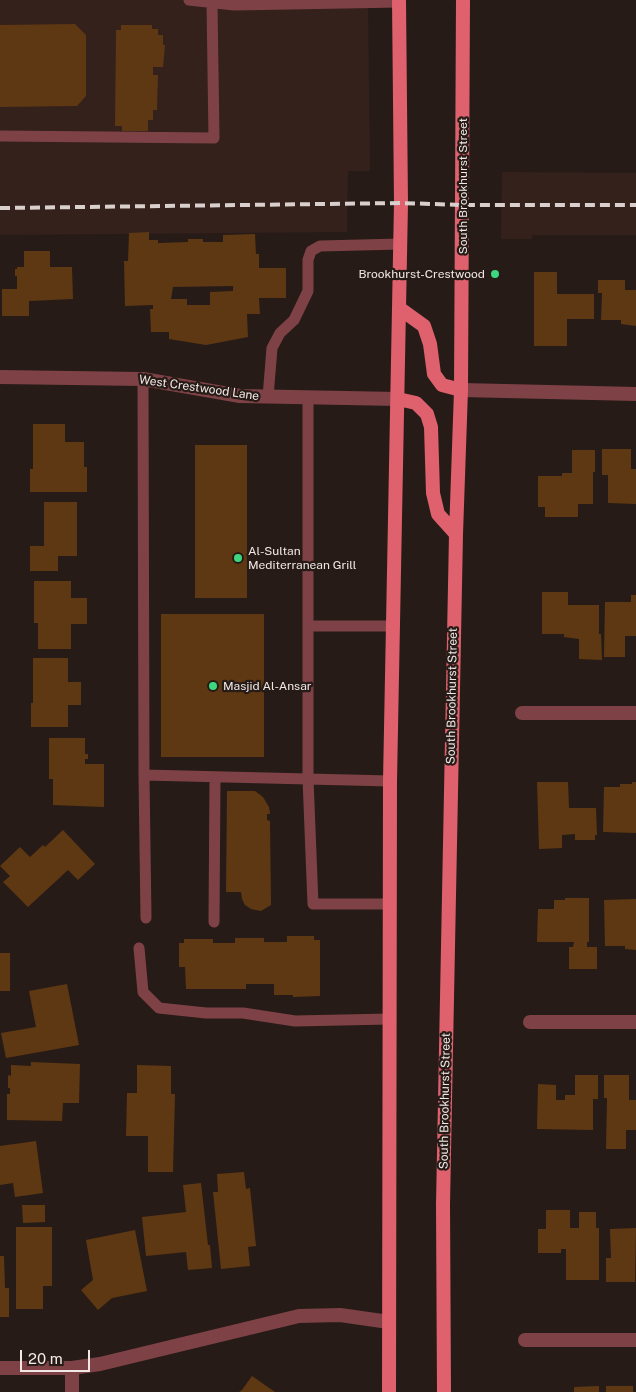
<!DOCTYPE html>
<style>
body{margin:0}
#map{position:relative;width:636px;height:1392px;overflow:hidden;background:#271b17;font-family:"Public Sans",sans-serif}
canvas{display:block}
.scale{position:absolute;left:20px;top:1350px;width:70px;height:22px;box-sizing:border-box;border:2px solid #f1e8e5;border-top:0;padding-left:6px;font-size:15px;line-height:18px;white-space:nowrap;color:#f1e8e5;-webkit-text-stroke:4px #271b17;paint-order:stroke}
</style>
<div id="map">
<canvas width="636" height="1392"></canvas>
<div class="scale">20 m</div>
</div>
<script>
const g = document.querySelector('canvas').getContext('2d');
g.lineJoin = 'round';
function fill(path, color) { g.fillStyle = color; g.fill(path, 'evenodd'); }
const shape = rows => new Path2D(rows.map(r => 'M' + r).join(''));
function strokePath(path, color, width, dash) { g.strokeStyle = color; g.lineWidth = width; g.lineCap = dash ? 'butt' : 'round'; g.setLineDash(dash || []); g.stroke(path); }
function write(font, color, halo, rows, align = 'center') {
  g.font = font + ' "Public Sans",sans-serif'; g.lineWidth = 4.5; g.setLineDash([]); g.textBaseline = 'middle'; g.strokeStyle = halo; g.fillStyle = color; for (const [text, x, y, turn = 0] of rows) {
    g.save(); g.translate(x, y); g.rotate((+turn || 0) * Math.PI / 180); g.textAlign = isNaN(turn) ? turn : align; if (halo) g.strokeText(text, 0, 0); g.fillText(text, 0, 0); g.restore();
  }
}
fill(shape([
 [0,0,368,0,370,171,348,171,347,232,0,235],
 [502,172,636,173,636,235,532,235,532,239,501,239]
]), '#34211b');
fill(shape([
 [75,24,86,35,86,96,77,106,0,107,0,25],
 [121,25,152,25,152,29,158,29,158,35,163,35,163,45,165,45,163,67,153,67,153,75,158,75,157,110,153,110,153,120,148,120,148,131,122,131,122,126,115,126,116,30,121,30],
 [149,232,149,240,158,240,158,243,188,242,188,239,203,239,203,242,223,242,223,235,255,234,256,254,259,254,259,268,286,268,286,298,259,298,260,314,247,314,248,337,206,345,169,339,169,332,151,332,150,309,153,309,153,305,125,306,124,261,128,261,129,233],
 [233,286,233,291,210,292,210,305,187,305,187,299,171,299,173,287],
 [24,251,50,251,50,267,72,267,73,299,29,301,29,316,2,316,2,289,17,289,17,276,15,276,15,269,17,269,17,267,24,267],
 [534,272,557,272,557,294,594,294,594,319,567,319,567,346,534,346],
 [598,280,625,280,625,290,636,290,636,326,621,324,621,320,601,320,602,293,598,293],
 [33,424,65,424,65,442,84,442,84,467,87,467,87,492,30,492,30,469,33,469],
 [195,445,247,445,247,598,195,598],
 [602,449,631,449,631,469,636,469,636,504,608,503,608,475,602,475],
 [572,450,595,450,595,472,593,472,593,504,578,504,578,517,545,517,545,507,538,507,538,476,562,476,562,473,572,473],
 [44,502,77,502,77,556,58,556,58,571,30,571,30,546,44,546],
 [34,581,71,581,71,598,87,598,87,624,71,624,71,649,38,649,38,623,34,623],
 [542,592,568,592,568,605,599,605,599,634,601,634,602,660,579,659,579,639,564,637,564,634,542,634],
 [631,595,636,595,636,636,625,636,625,657,604,657,605,602,631,602],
 [161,614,264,614,264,757,161,757],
 [33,658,68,658,68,682,81,682,81,705,68,705,68,727,31,727,31,703,33,703],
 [49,738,85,738,85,754,88,754,88,759,85,759,85,764,104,764,104,807,53,805,53,779,49,779],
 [537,782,568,782,569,808,596,808,597,835,595,835,595,840,575,840,575,834,562,835,562,848,539,849],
 [632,782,636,782,636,833,603,832,604,787,620,787,620,784,632,784],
 [227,791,255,791,263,797,269,807,270,814,267,814,267,820,270,821,271,905,261,911,251,909,245,905,242,899,241,892,226,892],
 [63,830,95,864,78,880,68,870,28,907,3,882,10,876,0,866,20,847,30,857,43,845,45,847],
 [565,898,589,898,589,942,587,942,587,947,597,947,597,969,569,969,569,947,573,947,574,942,537,942,538,909,554,909,554,900,565,900],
 [636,899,636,950,625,949,625,946,605,946,604,900],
 [287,936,314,936,314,940,320,940,320,996,293,997,293,995,274,995,274,984,246,984,246,989,186,989,185,967,179,967,179,943,184,943,184,939,213,939,213,943,235,943,235,938,264,938,264,942,287,942],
 [0,953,10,953,10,991,0,991],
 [67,984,79,1045,6,1058,1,1033,36,1027,29,991],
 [31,1062,80,1064,79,1103,63,1103,62,1121,7,1120,7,1094,10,1094,10,1088,8,1088,8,1075,11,1076,11,1065,31,1066],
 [137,1065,171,1066,171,1094,175,1094,173,1172,148,1172,148,1136,126,1136,127,1093,137,1093],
 [575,1075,598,1075,598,1099,593,1099,593,1130,537,1129,538,1084,556,1085,556,1100,565,1100,565,1095,575,1095],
 [604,1075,629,1075,629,1100,636,1100,636,1130,626,1130,626,1149,606,1149,607,1098,604,1098],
 [36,1141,43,1193,15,1197,13,1183,0,1185,0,1146],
 [244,1172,246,1189,250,1188,256,1246,248,1247,250,1266,221,1269,213,1192,218,1192,217,1174],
 [201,1183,208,1245,210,1245,212,1268,188,1270,186,1252,146,1256,142,1217,186,1212,183,1185],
 [22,1205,45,1205,45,1222,23,1223],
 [546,1210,570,1210,570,1228,579,1228,579,1212,596,1212,596,1228,599,1228,599,1280,566,1280,566,1249,561,1249,561,1253,538,1253,538,1229,546,1229],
 [16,1227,52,1227,52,1286,43,1286,43,1309,16,1309],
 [636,1228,635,1282,606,1282,606,1258,611,1258,610,1229],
 [135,1230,147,1291,112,1298,98,1310,81,1290,93,1280,86,1240],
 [0,1256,4,1256,5,1288,9,1288,9,1317,0,1317],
 [252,1376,275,1392,239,1392,242,1390],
 [599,1386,599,1392,574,1392,574,1387],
 [606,1386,633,1386,633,1392,606,1392]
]), '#5e3812');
strokePath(shape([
 [189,0,234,5,399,2],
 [0,136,214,138,212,3],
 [143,379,144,775],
 [268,397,272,348,280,333,294,320,308,291,308,260,311,251,320,246,401,244],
 [308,397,308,779,313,904,390,904],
 [308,626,394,626],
 [146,918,144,775,390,781],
 [214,922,215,777],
 [139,948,143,992,159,1008,206,1013,243,1013,295,1021,390,1019]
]), '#7e4246', 11);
strokePath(shape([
 [0,377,143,379,240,396,398,399],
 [461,390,636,394],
 [522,713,636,713],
 [530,1022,636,1022],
 [525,1340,636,1340],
 [0,1368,72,1368,100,1364,299,1316,340,1315,389,1322],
 [72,1368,72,1392]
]), '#7e4246', 14);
strokePath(shape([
 [399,308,424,326,430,344,434,374,442,385,461,390],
 [398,399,416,403,427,414,431,427,433,493,438,514,456,534],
 [389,1392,390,781,401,203,399,0],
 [444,1392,443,1204,456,534,461,390,463,0]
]), '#de616d', 14);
strokePath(shape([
 [0,208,401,203,463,205,636,205]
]), '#d9cfcc', 4, [10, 5]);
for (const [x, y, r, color] of [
 [495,274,5,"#3cd77e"],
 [238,558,5,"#3cd77e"],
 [213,686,5,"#3cd77e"]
]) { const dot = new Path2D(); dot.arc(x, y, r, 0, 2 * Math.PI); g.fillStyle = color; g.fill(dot); strokePath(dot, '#271b17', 2); }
write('12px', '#f1e8e5', '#271b17', [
 ["South Brookhurst Street",463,186,-90],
 ["West Crestwood Lane",199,388,8],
 ["South Brookhurst Street",452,696,-89],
 ["South Brookhurst Street",445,1101,-89]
]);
write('12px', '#f1e8e5', '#271b17', [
 ["Brookhurst-Crestwood",485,274,"right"],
 ["Al-Sultan",248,551],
 ["Mediterranean Grill",248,565],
 ["Masjid Al-Ansar",223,686]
], 'left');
</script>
